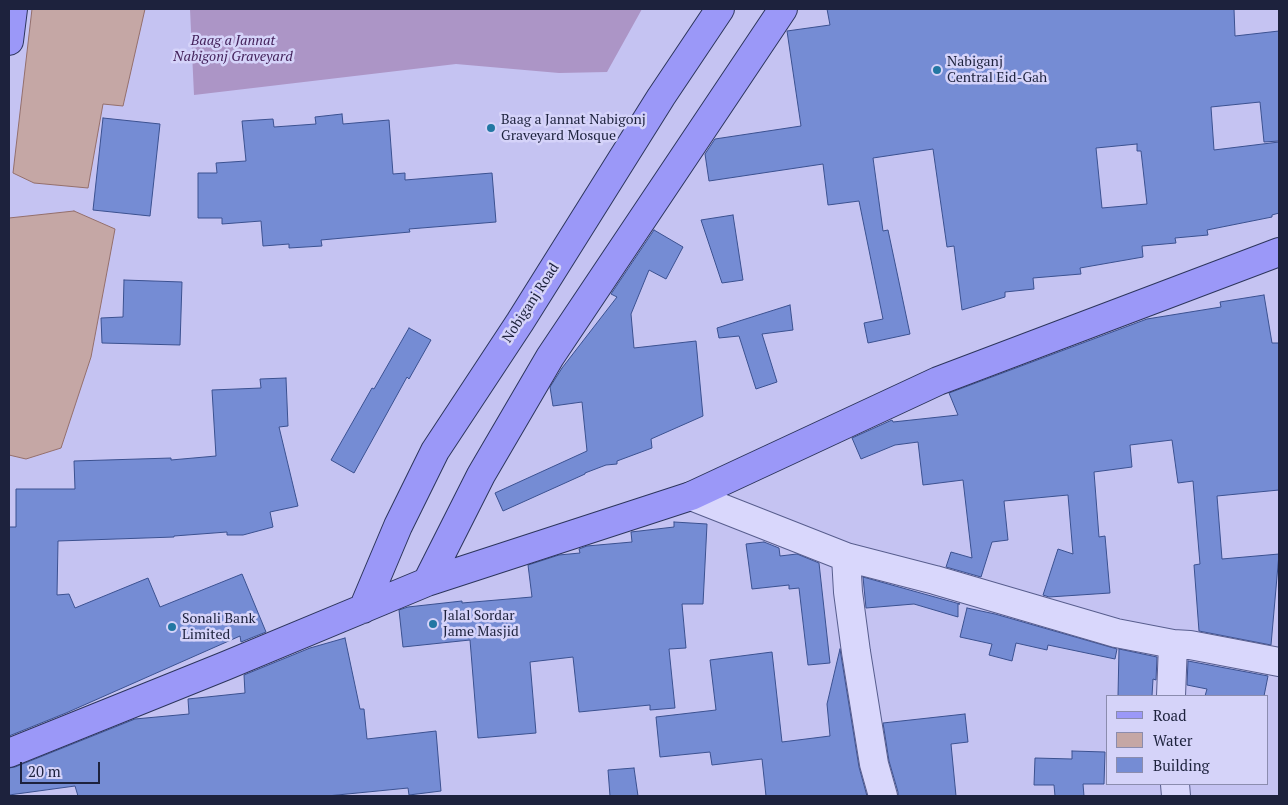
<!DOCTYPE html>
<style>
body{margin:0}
#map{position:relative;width:1288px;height:805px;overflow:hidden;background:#c5c3f2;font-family:"PT Serif",serif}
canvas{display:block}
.frame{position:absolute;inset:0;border:10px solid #1d223d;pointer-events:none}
.legend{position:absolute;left:1106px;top:695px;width:162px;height:90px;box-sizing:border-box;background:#d5d3f9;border:1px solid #8b8cae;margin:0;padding:6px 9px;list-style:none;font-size:15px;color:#1d223d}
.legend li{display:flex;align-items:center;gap:10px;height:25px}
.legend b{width:25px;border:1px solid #8b8cae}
.scale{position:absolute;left:20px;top:762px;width:80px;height:22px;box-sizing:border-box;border:2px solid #1d223d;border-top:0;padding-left:6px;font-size:15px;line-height:18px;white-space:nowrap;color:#1d223d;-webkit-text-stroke:4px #d5d3f9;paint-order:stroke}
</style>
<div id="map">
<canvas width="1288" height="805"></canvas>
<div class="frame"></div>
<ul class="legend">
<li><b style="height:6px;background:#9b98f8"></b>Road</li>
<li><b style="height:14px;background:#c5a7a5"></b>Water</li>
<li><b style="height:14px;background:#758cd4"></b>Building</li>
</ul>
<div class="scale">20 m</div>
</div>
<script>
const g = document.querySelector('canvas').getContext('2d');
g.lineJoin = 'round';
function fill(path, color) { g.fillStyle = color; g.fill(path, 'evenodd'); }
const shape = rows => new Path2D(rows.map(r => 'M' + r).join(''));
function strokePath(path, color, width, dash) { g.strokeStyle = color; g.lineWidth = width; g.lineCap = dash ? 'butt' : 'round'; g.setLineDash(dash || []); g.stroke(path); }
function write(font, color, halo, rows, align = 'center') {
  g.font = font + ' "PT Serif",serif'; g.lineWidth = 5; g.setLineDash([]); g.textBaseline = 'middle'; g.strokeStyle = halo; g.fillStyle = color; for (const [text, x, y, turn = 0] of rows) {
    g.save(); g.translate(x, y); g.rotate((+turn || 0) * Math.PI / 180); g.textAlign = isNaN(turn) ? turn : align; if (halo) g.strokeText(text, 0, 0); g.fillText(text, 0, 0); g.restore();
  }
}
fill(shape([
 [190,9,642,9,607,72,559,73,456,64,194,95]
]), '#ac95c6');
const water = shape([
 [32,9,145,9,123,106,103,104,88,188,34,183,13,173,32,9],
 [74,211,115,229,91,357,61,448,26,459,9,455,9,218,74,211]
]);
fill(water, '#c5a7a5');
strokePath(water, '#946f6b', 1);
const building = shape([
 [827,9,1234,9,1235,36,1279,31,1279,141,1264,142,1260,102,1211,107,1214,150,1279,142,1279,213,1272,215,1272,217,1207,230,1208,235,1175,238,1176,243,1142,246,1143,257,1080,268,1081,274,1033,278,1034,289,1005,292,1005,297,962,310,954,246,947,247,933,149,873,158,883,231,888,230,910,334,868,343,864,323,883,319,859,201,828,205,823,164,709,181,705,154,715,139,801,126,787,31,830,25,827,9],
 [1137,144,1137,151,1141,151,1147,204,1102,208,1096,148,1137,144],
 [342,114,343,124,389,120,393,174,405,173,405,180,492,173,496,222,409,229,410,232,321,240,322,246,289,248,289,244,263,246,261,221,222,224,222,218,198,218,198,173,217,173,216,163,246,161,242,121,273,119,274,127,316,124,315,117,342,114],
 [103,118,160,124,150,216,93,210,103,118],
 [733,215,743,280,722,283,701,220,733,215],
 [654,230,683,247,666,279,649,270,631,314,634,348,696,341,703,416,651,439,652,448,617,461,617,464,606,465,585,473,585,474,503,511,495,493,587,451,582,402,553,406,550,387,562,368,617,297,611,294,654,230],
 [124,280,182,282,180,345,102,343,101,318,123,317,124,280],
 [1264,295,1272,343,1279,343,1279,490,1217,496,1222,559,1279,554,1271,645,1199,631,1194,565,1200,564,1193,481,1178,483,1172,440,1130,445,1132,467,1094,472,1099,537,1105,536,1110,593,1049,597,1043,595,1058,549,1073,554,1068,495,1004,501,1008,540,992,542,981,577,946,567,951,552,972,558,963,480,923,485,918,442,895,445,861,459,852,438,892,420,893,422,958,415,949,393,1147,319,1221,307,1220,302,1264,295],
 [790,305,793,330,762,334,777,382,756,389,739,336,719,338,717,328,790,305],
 [409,328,431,340,409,379,407,377,354,473,331,460,372,388,374,389,409,328],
 [286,378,288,426,279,427,298,506,270,512,273,527,243,535,227,535,227,532,174,536,174,537,58,541,57,595,69,594,75,608,148,578,160,607,242,574,266,632,241,642,240,636,66,713,9,736,9,527,16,527,16,489,75,489,74,461,171,458,171,460,216,456,212,390,261,388,260,379,286,378],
 [674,522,707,524,703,604,682,604,686,648,669,649,675,708,650,710,650,705,579,712,573,657,530,662,536,733,478,738,470,640,403,647,399,610,408,607,462,601,462,603,532,597,528,565,559,555,580,553,579,549,587,546,632,542,631,532,674,527,674,522],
 [764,542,779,548,780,556,797,554,819,563,830,663,808,665,799,588,789,589,789,585,752,589,746,544,764,542],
 [863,577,960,604,958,604,958,617,914,604,866,608,863,577],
 [967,608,995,614,1117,649,1115,659,1048,645,1047,650,1016,643,1012,661,989,655,992,644,960,637,967,608],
 [345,638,360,709,364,709,367,739,436,731,441,791,409,795,408,788,327,796,78,796,75,786,9,795,9,768,15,767,135,719,189,714,188,699,245,693,244,675,310,648,345,638],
 [840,649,859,767,867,796,766,796,762,759,712,765,710,752,660,757,656,717,716,710,710,660,772,652,782,742,830,736,827,704,840,649],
 [1119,649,1157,657,1156,680,1153,679,1152,696,1118,696,1119,649],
 [1188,661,1268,676,1264,696,1205,696,1207,689,1187,685,1188,661],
 [965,714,968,742,951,744,956,796,898,796,898,792,889,761,883,723,965,714],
 [1072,751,1105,752,1104,784,1083,784,1084,796,1055,796,1054,785,1034,785,1035,758,1072,759,1072,751],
 [634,768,638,796,610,796,608,770,634,768]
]);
fill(building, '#758cd4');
strokePath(building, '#3b5190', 1);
const minor = shape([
 [691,496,846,557,935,580,1116,633,1173,644,1190,645,1279,662],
 [846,557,848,592,856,652,874,764,883,796],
 [1171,696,1173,644],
 [1175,784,1176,796]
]);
const major = shape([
 [9,41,13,9],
 [427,582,481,475,550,357,783,9],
 [363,609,398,526,435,451,520,322,661,97,720,9],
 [9,753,225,666,427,582,691,496,938,381,1279,252]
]);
strokePath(minor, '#585e8e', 30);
strokePath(major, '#2c355c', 30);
strokePath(minor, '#d9d7fc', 28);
strokePath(major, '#9b98f8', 28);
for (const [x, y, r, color] of [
 [937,70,5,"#2277a3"],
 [491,128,5,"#2277a3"],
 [433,624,5,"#2277a3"],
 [172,627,5,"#2277a3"]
]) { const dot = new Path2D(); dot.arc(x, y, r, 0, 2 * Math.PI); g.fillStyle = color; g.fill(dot); strokePath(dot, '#d5d3f9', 2); }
write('italic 14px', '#44225b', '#d5d3f9', [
 ["Baag a Jannat",233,41],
 ["Nabigonj Graveyard",233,57]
]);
write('14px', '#1d223d', '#d5d3f9', [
 ["Nabiganj",947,62],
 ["Central Eid-Gah",947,78],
 ["Baag a Jannat Nabigonj",501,120],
 ["Graveyard Mosque",501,136],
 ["Jalal Sordar",443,616],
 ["Jame Masjid",443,632],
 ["Sonali Bank",182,619],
 ["Limited",182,635]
], 'left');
write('14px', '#1d223d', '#d5d3f9', [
 ["Nobiganj Road",531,303,-57]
]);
</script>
